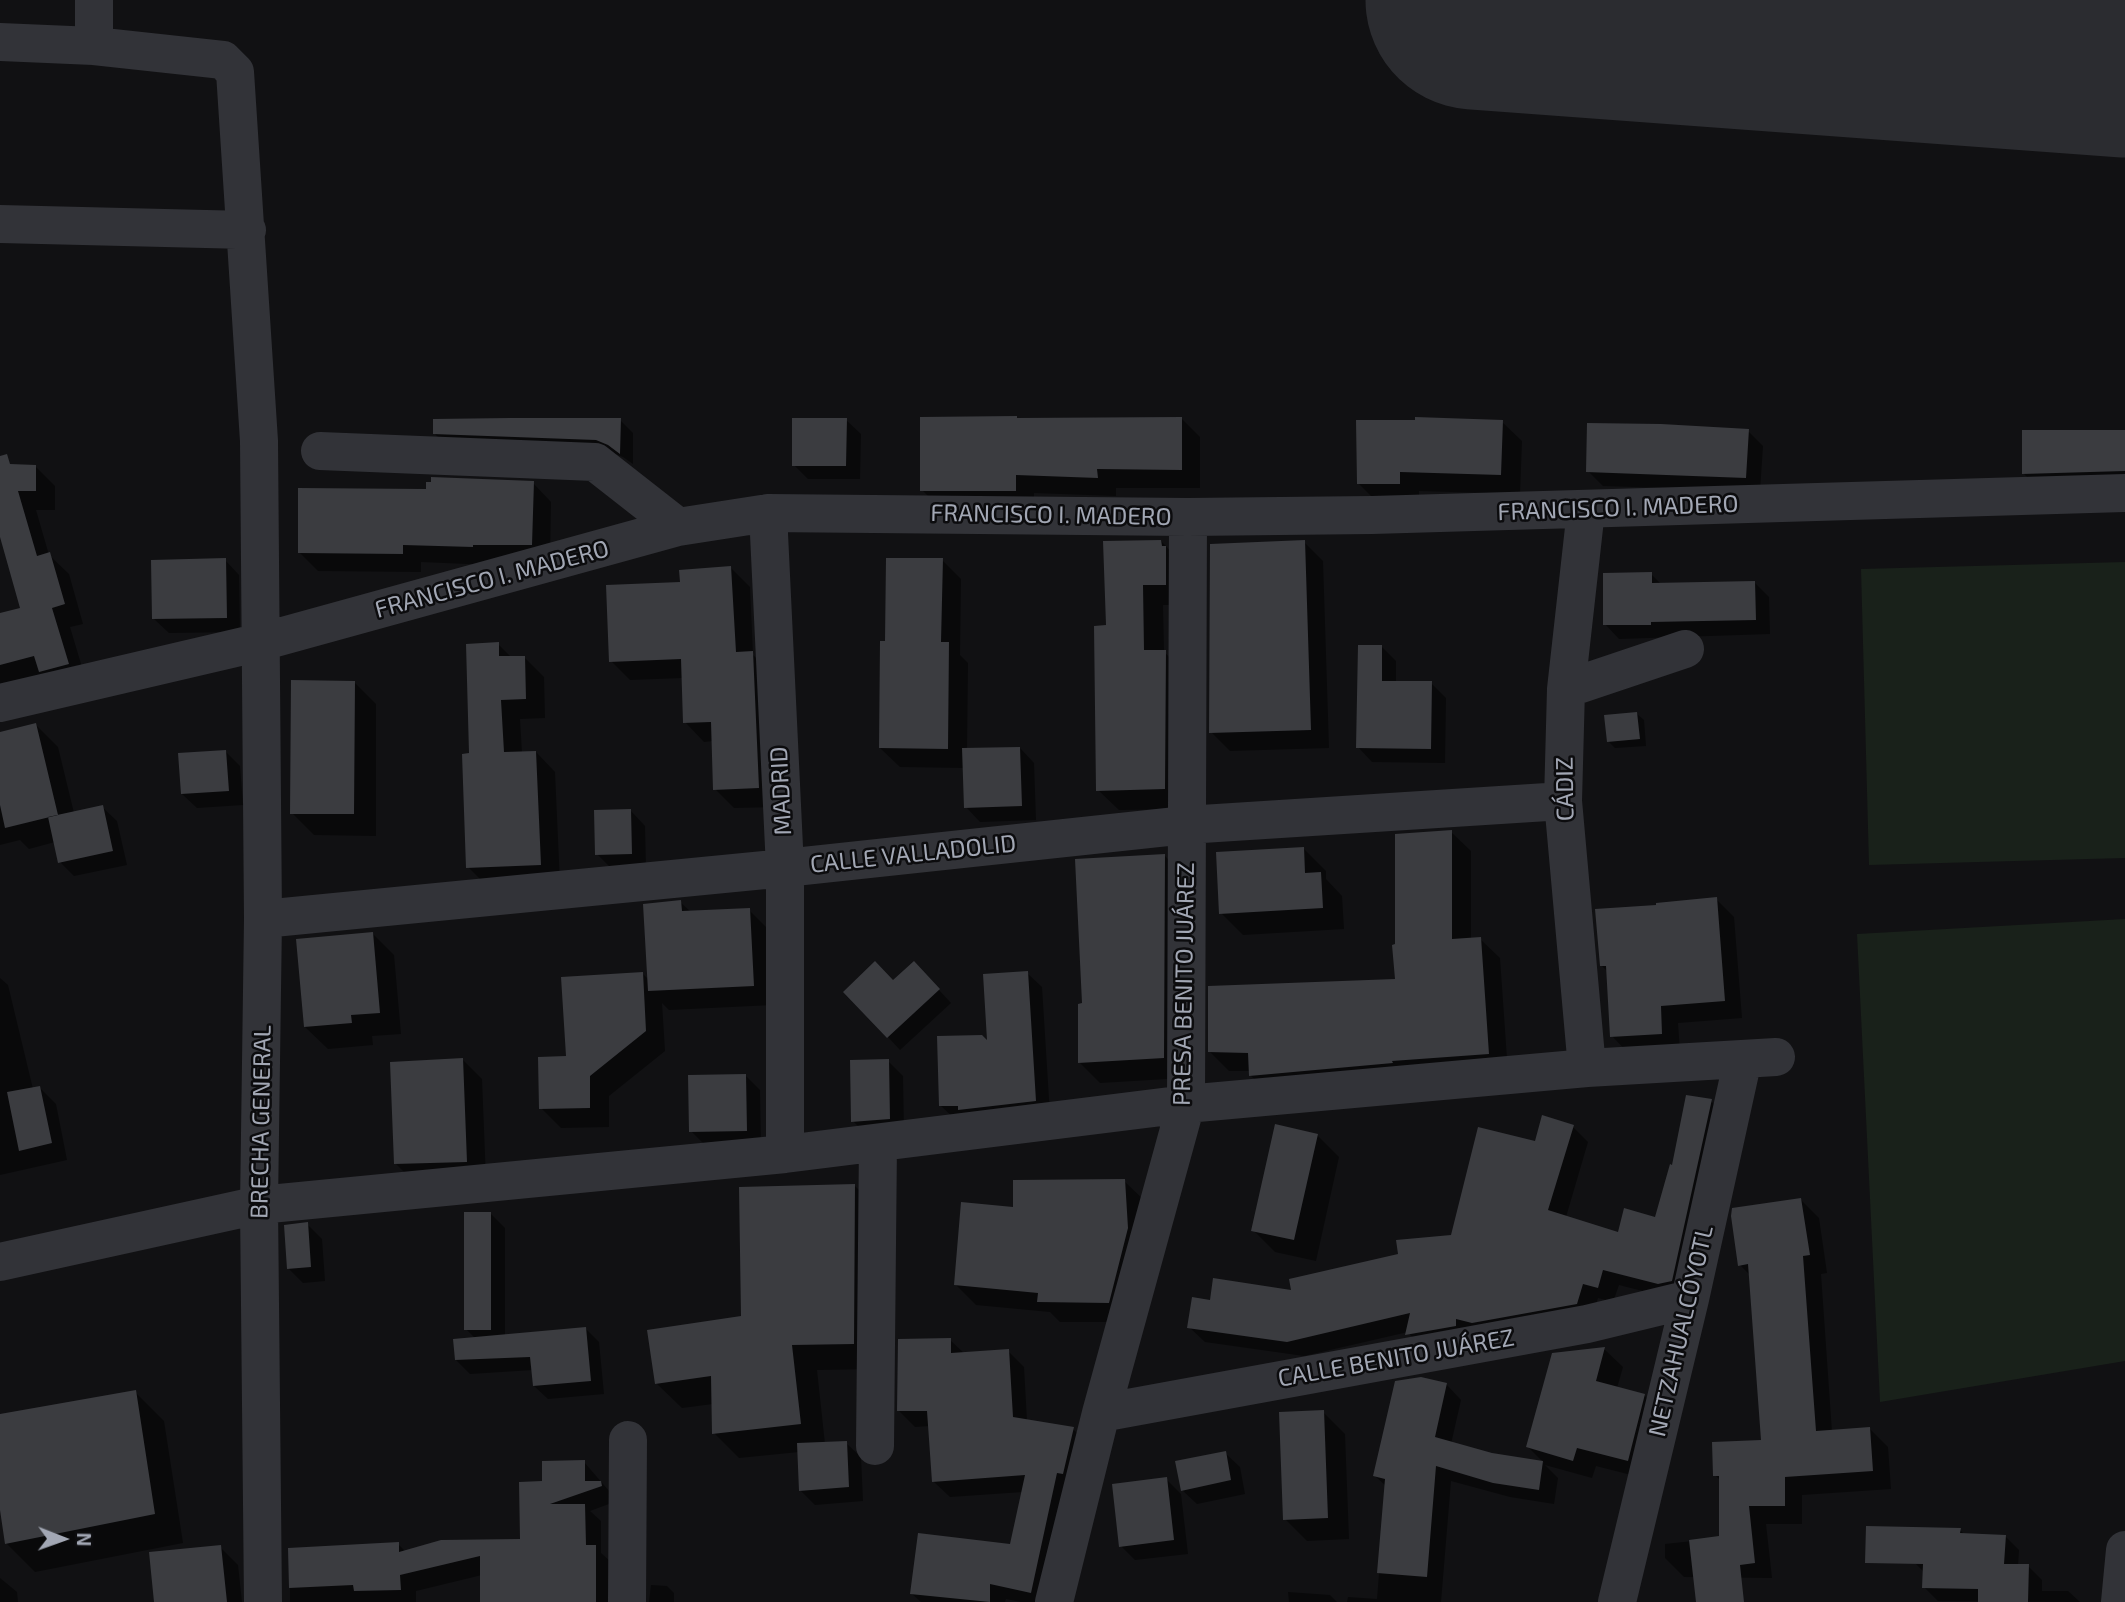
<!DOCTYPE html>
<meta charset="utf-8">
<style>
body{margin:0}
#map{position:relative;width:2125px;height:1602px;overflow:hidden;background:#111113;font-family:"Exo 2",sans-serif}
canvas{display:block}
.north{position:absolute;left:28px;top:1504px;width:70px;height:70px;-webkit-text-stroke:5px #0c0c0e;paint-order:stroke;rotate:91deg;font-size:19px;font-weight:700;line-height:28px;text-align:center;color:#a2a7b4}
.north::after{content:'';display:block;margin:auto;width:24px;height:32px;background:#a2a7b4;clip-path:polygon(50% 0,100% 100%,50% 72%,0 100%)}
</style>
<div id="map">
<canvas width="2125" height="1602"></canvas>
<div class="north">N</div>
</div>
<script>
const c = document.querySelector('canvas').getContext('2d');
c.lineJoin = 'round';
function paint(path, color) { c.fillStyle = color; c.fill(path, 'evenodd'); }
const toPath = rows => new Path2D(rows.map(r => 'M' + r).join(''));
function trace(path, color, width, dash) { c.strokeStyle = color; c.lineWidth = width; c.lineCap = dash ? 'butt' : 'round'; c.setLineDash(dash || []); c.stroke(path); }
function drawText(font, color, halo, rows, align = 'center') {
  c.font = font + ' "Exo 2",sans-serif'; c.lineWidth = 5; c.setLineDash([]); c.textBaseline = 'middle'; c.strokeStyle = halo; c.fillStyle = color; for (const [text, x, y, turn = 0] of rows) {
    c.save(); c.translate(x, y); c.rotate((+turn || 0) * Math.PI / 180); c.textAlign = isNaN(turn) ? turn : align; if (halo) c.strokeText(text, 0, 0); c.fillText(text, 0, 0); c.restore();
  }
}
paint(toPath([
 [2125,562,2125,858,1869,865,1861,569],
 [2125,919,2125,1361,1880,1402,1857,934]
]), '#19211a');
paint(toPath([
 [1182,419,1200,437,1200,488,1116,488,1116,496,1034,493,1034,509,941,509,922,490],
 [620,420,633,433,633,464,623,457,610,452,447,446,434,433],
 [846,420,861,434,860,479,808,479,794,465],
 [1502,422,1522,441,1520,494,1419,491,1419,503,1378,503,1359,484],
 [1748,431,1763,446,1760,491,1603,486,1588,471],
 [2125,431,2125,489,2042,492,2023,473],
 [0,466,36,467,55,486,55,510,36,510,49,555,69,574,83,624,70,627,87,684,0,689,0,615,23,609,0,530],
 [533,483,551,502,550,562,491,565,421,562,421,572,318,571,299,552,428,491],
 [1161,541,1181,562,1186,605,1163,605,1164,652,1186,673,1185,809,1119,810,1098,790,1108,627],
 [1304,542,1323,561,1329,748,1230,751,1211,732],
 [225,560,239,575,240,632,169,633,154,619],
 [942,560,961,579,960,655,968,663,967,750,1020,748,1034,763,1036,820,980,822,966,807,965,768,900,767,880,748,886,643],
 [731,568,750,587,753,655,771,672,778,807,734,808,715,789,713,741,704,742,685,722,683,678,630,680,611,661,682,583],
 [1651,574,1661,584,1755,583,1769,597,1770,634,1619,639,1605,624],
 [498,644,512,658,524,657,544,677,545,718,520,719,522,753,536,752,555,772,560,884,488,887,468,867,471,755],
 [1382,647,1396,661,1396,683,1431,683,1446,698,1445,763,1372,762,1358,747],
 [354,682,376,704,376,836,314,835,292,813],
 [1637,714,1644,720,1646,746,1615,748,1609,742],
 [36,725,58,747,74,813,102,807,117,821,127,865,74,876,60,862,55,842,29,849,20,840,0,845,0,734],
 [226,752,240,766,243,805,197,808,182,794],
 [631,811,645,826,646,868,612,869,597,854],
 [1451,832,1471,851,1471,940,1480,939,1500,958,1508,1073,1271,1095,1251,1076,1251,1071,1229,1071,1210,1052,1397,980],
 [1304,849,1326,871,1326,879,1342,896,1344,929,1243,935,1221,913],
 [1164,855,1185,876,1184,1078,1100,1083,1079,1062,1084,1005],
 [1716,899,1734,917,1742,1018,1678,1023,1680,1052,1629,1054,1612,1036,1608,972,1601,965],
 [680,902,691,912,749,910,769,930,773,1005,669,1010,662,1003,665,1051,609,1096,609,1127,561,1128,541,1108,568,1058,642,973,649,980],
 [372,933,394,955,401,1034,372,1036,373,1045,328,1049,305,1027],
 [1027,973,1042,987,1050,1115,956,1120,941,1106,989,1044],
 [926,976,951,1003,900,1050,888,1037,894,982],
 [0,978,8,985,33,1089,39,1087,56,1104,67,1160,0,1175],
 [463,1060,482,1079,486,1180,415,1183,396,1164],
 [888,1061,903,1076,904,1133,867,1135,853,1121],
 [745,1075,760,1090,761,1145,706,1146,691,1131],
 [1711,1101,1726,1116,1674,1299,1619,1285,1613,1302,1598,1298,1592,1318,1422,1350,1408,1332,1304,1356,1205,1342,1189,1327,1211,1302,1293,1292,1452,1237,1536,1143,1573,1127,1588,1142,1566,1217,1619,1234,1657,1219],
 [1317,1135,1339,1157,1316,1261,1275,1252,1253,1230],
 [1124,1181,1145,1201,1129,1322,1060,1322,1050,1312,976,1305,956,1285,1015,1209],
 [855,1186,880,1211,879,1369,817,1370,825,1444,846,1443,861,1457,863,1501,815,1505,800,1490,799,1452,739,1458,714,1433,713,1404,682,1408,656,1383,743,1317],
 [1801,1200,1819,1218,1827,1273,1821,1274,1832,1432,1870,1429,1888,1447,1891,1489,1802,1495,1802,1524,1766,1524,1772,1578,1684,1577,1665,1558,1665,1544,1721,1538,1721,1481,1715,1475,1763,1442,1751,1276,1740,1265],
 [491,1214,505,1228,505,1336,585,1328,599,1342,604,1394,548,1399,534,1386,533,1370,470,1374,456,1360,475,1338,466,1329],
 [307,1224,322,1239,325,1281,303,1283,289,1269],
 [950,1340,965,1354,1008,1351,1024,1367,1027,1421,1073,1429,1089,1445,1048,1602,1021,1602,1006,1599,1005,1602,921,1602,912,1594,1011,1546,1023,1492,950,1497,933,1481,930,1426,915,1427,899,1411],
 [1604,1349,1623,1367,1617,1388,1644,1395,1663,1414,1647,1479,1596,1466,1592,1478,1545,1465,1558,1478,1554,1504,1510,1497,1451,1481,1441,1602,1347,1602,1348,1597,1377,1599,1386,1486,1375,1476,1446,1384,1461,1400,1451,1444,1492,1455,1544,1463,1528,1447],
 [135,1392,164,1421,183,1543,35,1572,6,1543,0,1497,0,1416],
 [1323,1412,1345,1434,1349,1539,1307,1541,1285,1519],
 [1225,1453,1240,1467,1245,1494,1197,1504,1182,1490],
 [584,1462,616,1499,617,1501,590,1511,601,1521,601,1553,611,1562,621,1602,482,1602,482,1575,416,1591,416,1602,290,1602,290,1549,398,1544,406,1552,522,1541,544,1483],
 [1166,1479,1181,1494,1188,1554,1135,1560,1121,1546],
 [1960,1530,1965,1535,2005,1536,2019,1550,2018,1566,2028,1566,2042,1580,2042,1591,2068,1591,2080,1602,1938,1601,1924,1587,1924,1572,1915,1563],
 [220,1547,238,1565,242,1602,156,1602],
 [0,1578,17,1592,18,1602,0,1602],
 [651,1585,667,1586,674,1593,674,1602,649,1602],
 [1288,1592,1330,1595,1337,1602,1289,1602]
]), '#0007');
trace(toPath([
 [1475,0,2125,48]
]), '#2b2c30', 219);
paint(toPath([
 [1017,416,1017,418,1182,417,1182,470,1097,469,1098,478,1016,475,1016,491,920,491,920,417],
 [1415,417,1503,420,1501,475,1400,472,1400,484,1357,484,1356,420,1415,420],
 [510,418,621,418,620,454,608,445,596,440,433,434,433,419],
 [792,418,847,418,846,466,792,466],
 [1587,423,1661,424,1749,429,1746,478,1586,472],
 [2022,430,2125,430,2125,471,2022,474],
 [7,454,10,464,36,465,36,491,18,491,37,556,50,552,65,604,52,608,69,664,39,672,34,656,0,665,0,613,20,608,0,537,0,456],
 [431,477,534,481,532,545,473,545,473,547,403,545,403,554,298,553,298,488,426,489,426,482,431,482],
 [1161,540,1162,546,1166,546,1166,585,1143,585,1144,650,1166,650,1165,789,1096,791,1094,626,1106,625,1103,541],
 [1305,540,1311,730,1209,733,1210,544],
 [226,558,227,618,152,619,151,560],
 [886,558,943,558,941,642,949,642,948,749,879,748,880,641,885,641],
 [731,566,736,652,753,651,759,788,713,790,711,722,683,723,681,659,609,662,606,585,680,582,679,570],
 [1652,572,1652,583,1755,581,1756,620,1651,622,1651,625,1603,625,1603,573],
 [499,642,499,656,525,656,526,699,501,700,504,752,536,751,541,865,466,868,462,754,469,753,466,644],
 [1358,645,1382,645,1382,681,1432,681,1431,749,1356,748],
 [291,680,355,681,354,814,290,814],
 [1637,712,1640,739,1607,742,1604,715],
 [36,723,58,815,5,828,0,805,0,732],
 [1020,747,1022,806,964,808,962,748],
 [226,750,229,791,181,794,178,753],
 [103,805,113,851,58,863,48,817],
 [631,809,632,854,595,855,594,810],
 [1452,830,1452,939,1481,937,1489,1054,1392,1061,1393,1063,1249,1076,1248,1053,1208,1052,1208,986,1395,979,1392,945,1395,944,1395,834],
 [1304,847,1305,873,1321,872,1323,908,1219,914,1216,852],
 [1165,854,1164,1058,1078,1063,1078,1004,1082,1003,1075,859],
 [1717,897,1725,1001,1661,1006,1662,1034,1610,1037,1606,966,1600,966,1595,909,1656,905,1656,903],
 [681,900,682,911,750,908,754,986,648,991,643,904],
 [373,932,380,1013,351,1015,352,1023,304,1027,296,939],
 [875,961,893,980,914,961,940,989,887,1038,843,992],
 [1028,971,1036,1101,958,1110,958,1106,939,1106,937,1036,982,1035,987,1040,983,974],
 [643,972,646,1031,590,1076,590,1108,539,1109,538,1057,566,1056,561,977],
 [463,1058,467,1162,394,1164,390,1062],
 [889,1059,890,1119,851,1122,850,1060],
 [746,1074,747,1131,689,1132,688,1075],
 [40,1086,52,1143,19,1151,7,1092],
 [1686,1095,1712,1099,1672,1281,1658,1284,1603,1270,1598,1288,1583,1284,1577,1304,1472,1323,1456,1319,1456,1326,1405,1335,1410,1313,1287,1342,1187,1328,1192,1297,1210,1300,1213,1278,1291,1290,1289,1279,1398,1254,1396,1240,1451,1235,1478,1127,1535,1141,1542,1115,1574,1125,1548,1210,1618,1232,1624,1208,1655,1217,1670,1164,1672,1165],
 [1275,1124,1318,1134,1294,1240,1251,1231],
 [1125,1179,1128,1228,1109,1303,1037,1302,1038,1293,954,1285,961,1202,1013,1207,1013,1180],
 [855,1184,854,1344,792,1345,801,1424,712,1434,711,1376,655,1384,647,1330,741,1316,739,1187],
 [1801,1198,1810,1255,1803,1256,1816,1431,1870,1427,1873,1471,1785,1477,1785,1506,1749,1506,1755,1563,1740,1565,1744,1602,1696,1602,1689,1540,1719,1536,1719,1476,1713,1476,1712,1442,1761,1440,1748,1264,1738,1266,1731,1216,1732,1208],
 [464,1212,491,1212,491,1330,464,1330],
 [308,1222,311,1267,287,1269,284,1225],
 [586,1327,591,1381,533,1386,530,1357,455,1360,453,1339],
 [951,1338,951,1353,1009,1349,1013,1417,1074,1427,1063,1474,1057,1473,1031,1593,990,1584,990,1602,910,1594,918,1533,1010,1544,1025,1475,932,1482,927,1411,897,1411,898,1339],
 [1605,1347,1596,1381,1645,1394,1628,1461,1577,1448,1573,1461,1526,1447,1552,1353],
 [1421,1377,1447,1383,1435,1437,1492,1453,1543,1461,1539,1490,1493,1483,1436,1466,1427,1577,1377,1573,1385,1479,1373,1476,1395,1381],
 [136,1390,155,1514,5,1544,0,1510,0,1414],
 [1324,1410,1328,1518,1283,1520,1279,1412],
 [847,1441,849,1487,799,1491,797,1443],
 [1226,1451,1231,1480,1181,1491,1175,1461],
 [585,1460,585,1481,601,1481,602,1486,550,1504,585,1504,586,1545,596,1545,596,1602,480,1602,480,1556,400,1575,401,1590,354,1591,353,1585,289,1588,288,1548,399,1542,399,1552,441,1540,520,1539,519,1482,542,1481,542,1461],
 [1167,1477,1174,1540,1119,1547,1112,1484],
 [1866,1526,1961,1528,1960,1533,2006,1535,2004,1564,2029,1564,2028,1602,1978,1602,1978,1589,1922,1588,1923,1564,1865,1563],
 [221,1545,227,1602,154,1602,149,1552]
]), '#3b3c40');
trace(toPath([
 [94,0,94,46,223,60,235,72,259,441,263,919,259,1205,263,1602],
 [0,42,94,46],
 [0,224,247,230],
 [320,451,595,462,678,527],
 [1586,510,1566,689,1563,801,1587,1068],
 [768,513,785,868,785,1154],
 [1566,689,1685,649],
 [0,703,261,642,678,527,768,513,1188,517,1372,515,2125,493],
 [263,919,785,868,1186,825,1563,801],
 [0,1262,259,1205,785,1154,1186,1104,1587,1068,1776,1057],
 [1101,1413,1587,1324,1690,1299],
 [875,1446,878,1143],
 [627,1602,628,1440],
 [1054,1602,1101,1413,1186,1104,1188,517],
 [1617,1602,1690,1299,1743,1059],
 [2120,1602,2125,1550]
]), '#323338', 38);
drawText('24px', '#a2a7b4', '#0c0c0e', [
 ["FRANCISCO I. MADERO",1618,508,-2],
 ["FRANCISCO I. MADERO",1051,515,1],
 ["FRANCISCO I. MADERO",492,579,-15],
 ["CÁDIZ",1565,789,-91],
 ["MADRID",781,791,-93],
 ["CALLE VALLADOLID",913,854,-6],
 ["PRESA BENITO JUÁREZ",1184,984,-89],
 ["BRECHA GENERAL",261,1122,-89],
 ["NETZAHUALCÓYOTL",1681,1331,-77],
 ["CALLE BENITO JUÁREZ",1396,1358,-10]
]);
</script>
